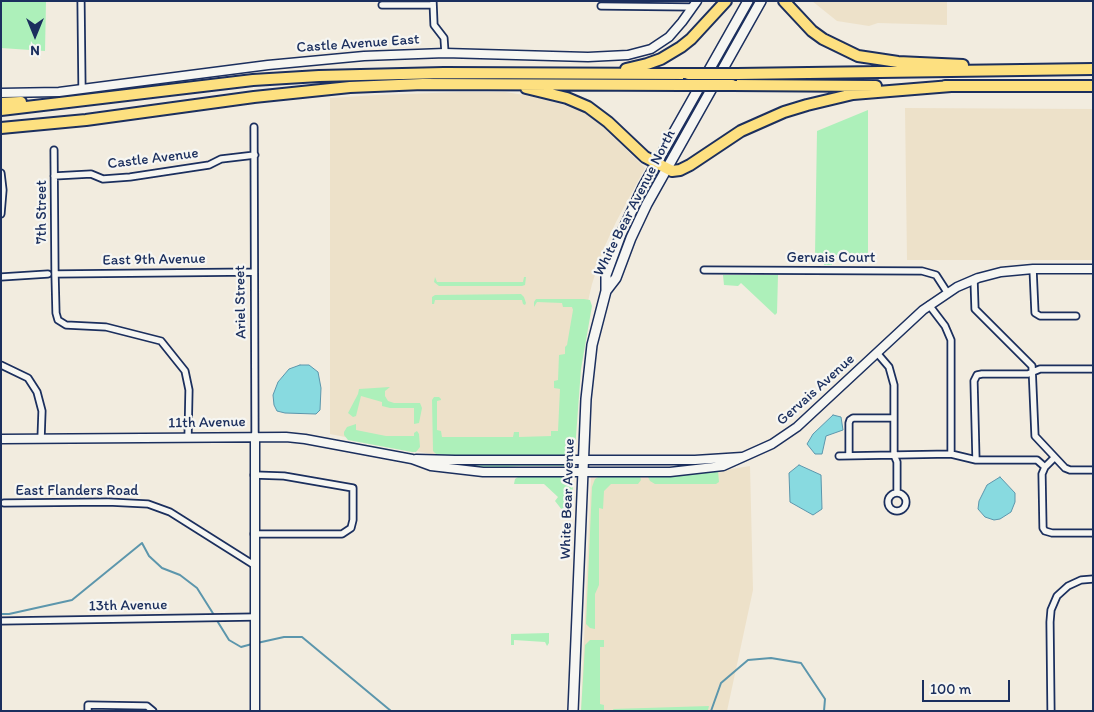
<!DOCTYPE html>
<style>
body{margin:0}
#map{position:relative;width:1094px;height:712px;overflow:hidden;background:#f2ecdf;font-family:Itim,sans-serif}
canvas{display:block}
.frame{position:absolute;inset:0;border:2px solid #1b2f5e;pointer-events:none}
.north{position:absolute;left:10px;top:10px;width:50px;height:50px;-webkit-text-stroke:4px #f6f6f2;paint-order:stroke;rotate:180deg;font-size:14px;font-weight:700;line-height:20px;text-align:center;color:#1b2f5e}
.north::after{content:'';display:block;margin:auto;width:18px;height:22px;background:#1b2f5e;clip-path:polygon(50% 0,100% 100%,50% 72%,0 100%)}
.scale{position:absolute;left:922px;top:680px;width:88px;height:22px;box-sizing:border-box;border:2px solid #1b2f5e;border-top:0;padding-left:6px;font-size:15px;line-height:18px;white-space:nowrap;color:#1b2f5e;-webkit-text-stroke:4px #f6f6f2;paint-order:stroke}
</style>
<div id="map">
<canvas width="1094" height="712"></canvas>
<div class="frame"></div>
<div class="north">N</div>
<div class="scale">100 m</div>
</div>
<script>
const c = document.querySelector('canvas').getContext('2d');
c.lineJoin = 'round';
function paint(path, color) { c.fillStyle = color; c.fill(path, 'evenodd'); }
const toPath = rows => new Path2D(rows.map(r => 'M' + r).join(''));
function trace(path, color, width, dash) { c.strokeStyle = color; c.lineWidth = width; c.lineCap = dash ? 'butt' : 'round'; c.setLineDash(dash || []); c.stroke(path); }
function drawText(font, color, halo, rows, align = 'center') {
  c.font = font + ' Itim,sans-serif'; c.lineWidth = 4.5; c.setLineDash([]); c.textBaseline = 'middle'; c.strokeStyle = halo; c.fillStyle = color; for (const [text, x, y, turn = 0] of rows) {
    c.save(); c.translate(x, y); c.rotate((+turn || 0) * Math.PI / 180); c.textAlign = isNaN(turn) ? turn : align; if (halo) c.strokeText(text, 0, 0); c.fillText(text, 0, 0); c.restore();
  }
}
paint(toPath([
 [812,1,947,1,947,25,878,23,869,26,837,21],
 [461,92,505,92,531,96,564,105,584,112,601,125,645,168,616,222,603,250,592,284,583,323,571,454,441,456,330,434,330,98,377,95],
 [905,108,1093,109,1093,260,907,260],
 [750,466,753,590,727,711,581,711,591,476,694,475]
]), '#ede1c9');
paint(toPath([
 [1,1,46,1,45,51,1,48],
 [868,110,868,255,832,255,832,265,824,265,823,255,815,255,817,131],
 [723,275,778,275,777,313,775,315,741,283,738,286,724,285],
 [435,277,437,282,523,282,524,277,526,277,525,285,522,286,439,286,434,282],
 [521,294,524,297,526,303,525,305,523,304,522,300,435,300,434,304,432,304,432,297,435,295],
 [536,299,584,299,590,300,592,306,581,369,575,450,571,455,556,456,460,457,436,454,433,451,432,400,434,397,439,397,441,399,441,400,437,401,437,430,441,431,442,437,513,437,514,432,519,432,519,437,551,436,551,431,558,431,560,389,554,388,554,381,558,380,559,355,565,354,565,347,567,345,573,310,572,307,563,307,562,303,537,302,534,307,534,302],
 [390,387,385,391,385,396,388,401,394,403,420,403,422,408,419,423,414,424,414,408,390,408,382,406,382,402,361,396,356,416,353,417,348,413,358,394,359,389],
 [356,424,356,430,386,436,414,436,414,433,417,431,419,434,420,447,416,452,412,452,348,440,344,435,344,432,347,427],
 [449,464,572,464,572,466,519,466,483,469],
 [718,471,719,482,716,484,655,484,650,481,648,477,676,476],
 [600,476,640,476,641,480,638,484,611,484,604,491,603,509,599,508,599,585,595,594,595,629,590,628,586,624,592,487,595,479],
 [518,477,564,477,573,482,572,515,569,517,566,515,555,501,558,497,544,484,514,484,515,479],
 [549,633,549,643,547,646,545,642,514,640,514,645,511,645,511,634],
 [590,640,604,640,604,647,600,647,600,704,604,705,604,711,581,711,585,645],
 [709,706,708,710,614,711,613,709]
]), '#adf0ba');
const water = toPath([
 [300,365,309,365,318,372,321,388,320,410,316,414,285,413,277,411,274,405,273,395,278,382,289,369,300,365],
 [833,415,841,417,843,430,826,436,822,454,815,454,807,444,813,434,833,415],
 [799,465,821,475,822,509,813,515,790,502,789,473,799,465],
 [1000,477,1015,493,1015,502,1011,512,1000,519,994,520,985,517,978,509,979,501,987,485,1000,477]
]);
paint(water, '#88dae0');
trace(water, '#5c96ac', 1);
trace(toPath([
 [1,614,9,614,72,600,142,543,149,556,162,568,180,575,197,588,214,615],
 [216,619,229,640,241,647,252,644],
 [257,643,284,637,302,637,391,711],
 [711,711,721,683,748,660,771,658,801,663,825,699,824,711]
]), '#5c96ac', 2);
const minor = toPath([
 [81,1,82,89],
 [433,1,434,25,444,38,445,53],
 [382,5,433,5],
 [601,6,693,7],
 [254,127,255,436],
 [54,150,55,274,56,313,58,320,66,325,106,327,161,341,185,371,189,390,188,438],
 [1,173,3,190,1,214],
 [54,176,91,174,103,179,130,177,209,165,221,159,255,155],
 [1033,269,1035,313,1040,316,1076,316],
 [704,270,922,271,936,275,947,292],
 [55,274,254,272],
 [1,277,48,274],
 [974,279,975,309,1032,366,1035,436,1065,468,1070,470,1093,470],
 [929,305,945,326,951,340,951,454],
 [877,353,889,367,894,385,894,455,897,462,897,493],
 [1,365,28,378,37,392,42,411,41,439],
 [839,456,951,454,976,460,1037,460,1045,467],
 [849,456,849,423,850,420,853,418,894,418],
 [1054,458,1045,467,1042,474,1043,528,1045,531,1052,533,1093,533],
 [976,460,974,381,977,375,982,374,1028,374,1040,369,1093,369],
 [254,475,284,476,353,488,353,520,351,528,342,534,254,534],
 '888 502a9 9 0 1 1 18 0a9 9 0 1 1-18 0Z',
 [4,503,108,502,148,504,170,512,254,565],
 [1,621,255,617],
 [88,711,88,705,147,706,153,711],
 [1051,711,1050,622,1051,610,1057,596,1068,586,1081,580,1093,579]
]);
const tertiary = toPath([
 [1,93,59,92,268,65,364,56,445,53,588,57,628,55,651,49,669,37,682,22,697,1],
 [1,439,286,437,305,439,412,459,431,466,483,472,670,472,723,466,772,444,797,427,923,310,957,287,978,278,1001,272,1033,269,1093,269],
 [416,459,455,460,695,460,742,457],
 [255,711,255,436]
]);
const secondary = toPath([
 [606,291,616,278,631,238,647,204,761,1],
 [573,711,586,399,592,345,606,291,606,275,621,234,643,187,748,1]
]);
const motorway = toPath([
 [784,1,812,31,823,39,858,56,898,62,963,65],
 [626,69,647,64,661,59,681,47,691,39,726,1],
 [737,74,1093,69],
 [732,85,876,86],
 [945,86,1093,86],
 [526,88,567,98,588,107,608,122,645,157,672,171,680,170,690,165,741,131,784,112,807,105,853,94,951,86],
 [1,103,21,102],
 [1,110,253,80,319,76,444,73,688,74],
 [1,128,86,120,254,97,350,87,423,84,683,85]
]);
trace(minor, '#1b2f5e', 9);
trace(tertiary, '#1b2f5e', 11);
trace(secondary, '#1b2f5e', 12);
trace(motorway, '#1b2f5e', 14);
trace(minor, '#f6f6f2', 5.5);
trace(tertiary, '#f6f6f2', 8);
trace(secondary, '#f6f6f2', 9);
trace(motorway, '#fde080', 10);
const motorwayBridge = toPath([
 [688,74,737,74],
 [683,85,732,85]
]);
trace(motorwayBridge, '#1b2f5e', 14, []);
trace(motorwayBridge, '#fde080', 10);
drawText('15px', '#1b2f5e', '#f6f6f2', [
 ["Castle Avenue East",358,44,-4],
 ["Castle Avenue",153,159,-7],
 ["White Bear Avenue North",635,203,-63],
 ["7th Street",42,212,-90],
 ["Gervais Court",831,258],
 ["East 9th Avenue",154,260,-1],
 ["Ariel Street",241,302,-91],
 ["Gervais Avenue",816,390,-42],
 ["11th Avenue",207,423,-1],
 ["East Flanders Road",77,491],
 ["White Bear Avenue",568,499,-88],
 ["13th Avenue",128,606,-1]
]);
</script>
